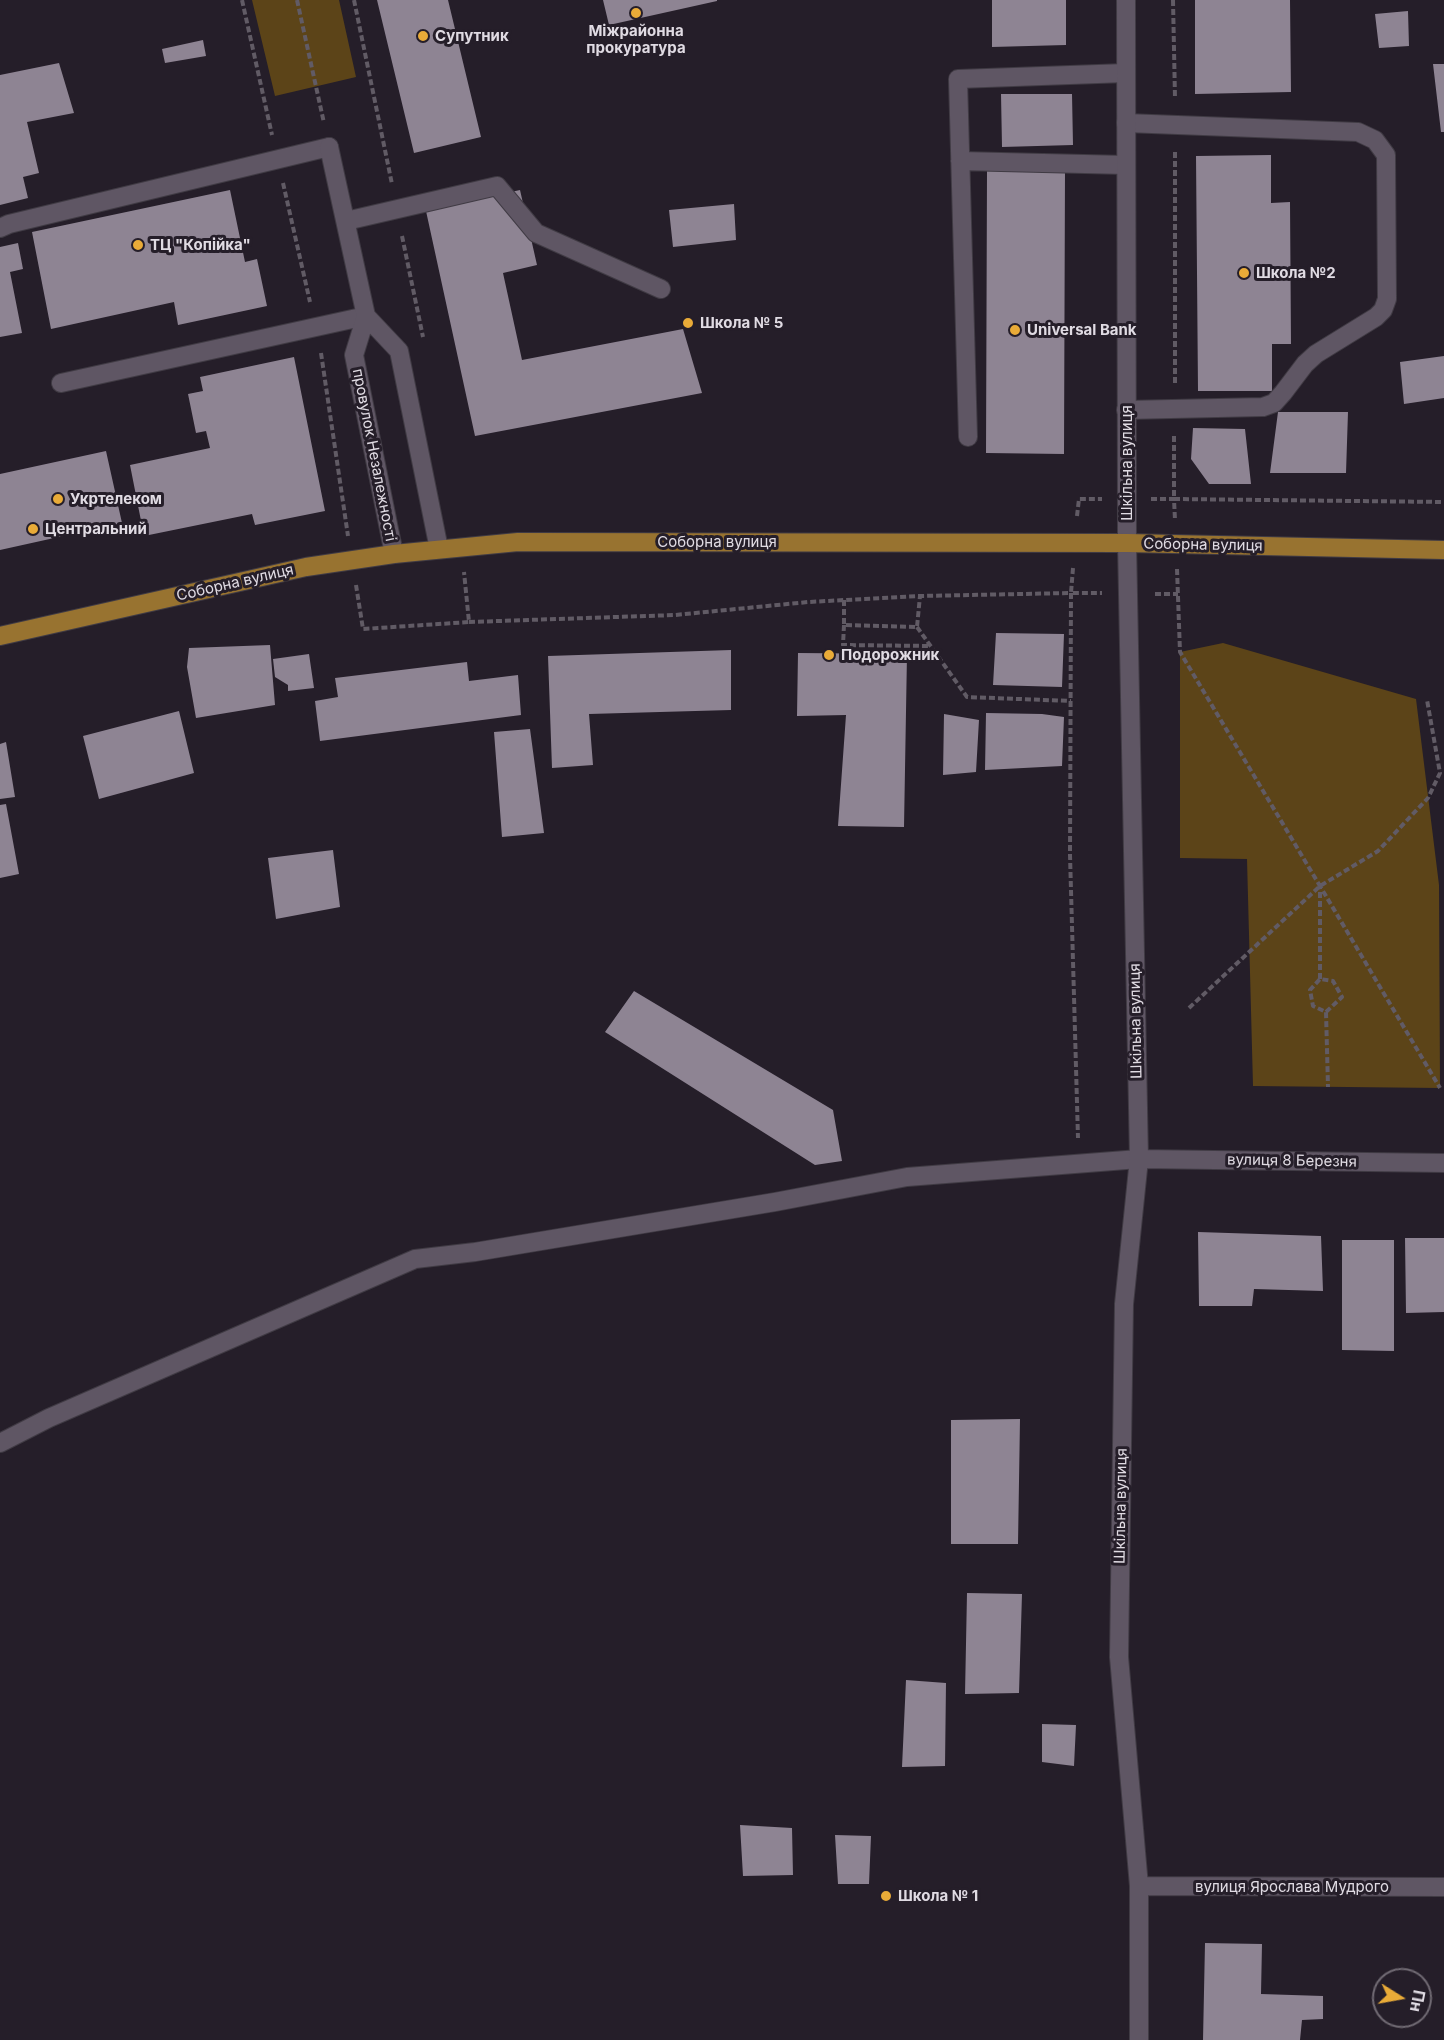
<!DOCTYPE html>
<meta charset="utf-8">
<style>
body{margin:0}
#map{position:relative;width:1444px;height:2040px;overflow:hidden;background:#251e29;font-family:Inter,sans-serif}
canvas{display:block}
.north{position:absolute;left:1372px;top:1968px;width:60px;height:60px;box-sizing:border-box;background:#251e29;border:2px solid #706a73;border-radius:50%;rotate:101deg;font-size:16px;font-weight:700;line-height:24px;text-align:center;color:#e0dbe3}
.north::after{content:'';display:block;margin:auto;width:21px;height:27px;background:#e9ab38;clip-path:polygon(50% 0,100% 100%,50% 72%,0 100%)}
</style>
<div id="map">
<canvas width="1444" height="2040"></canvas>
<div class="north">Пн</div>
</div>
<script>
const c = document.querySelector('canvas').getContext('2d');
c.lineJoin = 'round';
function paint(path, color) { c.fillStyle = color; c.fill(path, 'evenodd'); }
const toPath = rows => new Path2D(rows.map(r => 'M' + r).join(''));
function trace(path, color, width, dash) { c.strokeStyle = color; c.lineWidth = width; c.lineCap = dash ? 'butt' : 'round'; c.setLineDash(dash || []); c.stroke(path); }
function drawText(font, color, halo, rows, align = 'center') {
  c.font = font + ' Inter,sans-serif'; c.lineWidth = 6; c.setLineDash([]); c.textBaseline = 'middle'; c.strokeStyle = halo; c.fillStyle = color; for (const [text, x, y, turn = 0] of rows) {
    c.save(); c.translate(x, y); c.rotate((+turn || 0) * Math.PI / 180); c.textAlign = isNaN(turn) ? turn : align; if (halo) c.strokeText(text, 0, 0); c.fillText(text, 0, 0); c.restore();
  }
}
paint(toPath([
 [252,0,339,0,356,77,275,96],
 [1223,643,1416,699,1439,885,1440,1088,1253,1086,1247,859,1180,858,1180,652]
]), '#5c4418');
paint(toPath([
 [377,0,448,0,481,137,414,153],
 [603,0,717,0,717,1,609,25],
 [992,0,1066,0,1066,45,992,47],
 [1195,0,1290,0,1291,92,1195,94],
 [1408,11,1409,46,1379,48,1375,14],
 [203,40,206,56,165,63,162,49],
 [59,63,74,113,27,122,39,173,23,177,28,198,0,205,0,75],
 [1433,64,1444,64,1444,132,1441,132],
 [1001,94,1072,94,1073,145,1002,147],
 [1271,155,1271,203,1290,202,1291,344,1272,344,1272,391,1198,391,1196,156],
 [987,171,1065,171,1064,454,986,453],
 [230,190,245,262,257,259,267,306,178,325,174,302,51,329,32,232],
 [520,190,537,265,503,273,522,360,683,329,702,393,475,436,426,211],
 [734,204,736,240,673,247,669,210],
 [18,243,23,269,10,272,22,333,0,337,0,247],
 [1444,356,1444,398,1404,404,1400,362],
 [294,357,325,511,255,525,252,514,144,536,130,465,210,448,206,431,196,433,188,394,203,391,200,377],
 [1278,412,1348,412,1346,473,1270,473],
 [1193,428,1245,429,1251,484,1209,484,1191,459],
 [106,451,122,523,0,550,0,474],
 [996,633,1064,634,1062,687,993,685],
 [270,645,275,705,196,718,187,667,189,648],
 [731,650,731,710,589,714,593,765,552,768,548,656],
 [798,653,907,654,904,827,838,826,846,715,797,716],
 [309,654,314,688,288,691,288,685,275,677,273,659],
 [467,662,469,681,518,675,521,715,320,741,315,701,338,697,335,678],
 [179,711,194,773,99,799,83,736],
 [986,713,1042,714,1064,717,1062,766,985,770],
 [944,714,979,720,976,772,943,775],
 [530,729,544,833,502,837,494,732],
 [6,742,15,797,0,799,0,744],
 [6,804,19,874,0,878,0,805],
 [333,850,340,907,276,919,268,858],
 [634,991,833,1110,842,1161,815,1165,605,1032],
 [1198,1232,1321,1236,1323,1291,1254,1289,1252,1306,1199,1306],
 [1405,1238,1444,1238,1444,1312,1406,1313],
 [1342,1240,1394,1240,1394,1351,1342,1350],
 [1020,1419,1018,1544,951,1544,951,1420],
 [967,1593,1022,1594,1019,1693,965,1694],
 [906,1680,946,1683,945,1766,902,1767],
 [1042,1724,1076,1725,1074,1766,1042,1762],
 [740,1825,792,1828,793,1875,743,1876],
 [835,1835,871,1836,869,1884,838,1884],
 [1205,1943,1262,1944,1261,1994,1323,1996,1323,2019,1302,2020,1300,2040,1203,2040]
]), '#8e8493');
const service = toPath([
 [1126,123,1358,132,1375,140,1386,155,1387,299,1383,310,1376,317,1316,354,1305,364,1283,393,1274,403,1263,407,1126,410],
 [0,228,9,224,329,147],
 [61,383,366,316],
 [0,1443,49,1418,415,1259,475,1252,775,1202,907,1177,1139,1159]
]);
const minor = toPath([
 [329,147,366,316,354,355,394,554],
 [960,161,1126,165],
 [346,221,497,186,536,233,661,289],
 [366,316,399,351,439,549],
 [968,437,958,79,1126,73],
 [1127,543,1139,1159,1124,1304,1119,1657,1139,1886,1139,2040],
 [1139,1159,1444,1163],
 [1139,1886,1444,1887]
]);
const tertiary = toPath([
 [1126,0,1127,543]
]);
const primary = toPath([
 [0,636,306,567,394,554,518,542,1127,543,1444,550]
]);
trace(service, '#403b44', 20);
trace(minor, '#403b44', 20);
trace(tertiary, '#403b44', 20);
trace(primary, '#403b44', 20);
trace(toPath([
 [242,0,272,135],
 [297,0,324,123],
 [354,0,392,184],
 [1173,0,1175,98],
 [283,183,310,302],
 [402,236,423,337],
 [321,353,348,536],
 [1175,383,1175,151],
 [1174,436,1174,499,1444,502],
 [1151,499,1174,499,1175,520],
 [1077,516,1079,499,1102,499],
 [1073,568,1071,593,1102,593],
 [1177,569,1180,652,1320,886],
 [356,585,363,629,469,622,464,572],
 [1155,594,1178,594],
 [844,600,844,625,917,627,920,596],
 [469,622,675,615,808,602,920,596,1071,593,1070,855,1078,1138],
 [844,625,843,645,931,646],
 [917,627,967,697,1071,701],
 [1320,979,1320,886,1440,1088],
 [1189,1008,1320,886,1378,851,1428,798,1440,773,1427,700],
 [1326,1012,1342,997,1333,981,1320,979,1310,990,1313,1006,1326,1012,1328,1087]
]), '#615b65', 4, [6, 3]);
trace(service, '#5f5664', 18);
trace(minor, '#5f5664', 18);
trace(tertiary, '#5f5664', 18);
trace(primary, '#987330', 18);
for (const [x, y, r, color] of [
 [636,13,6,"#e9ab38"],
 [423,36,6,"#e9ab38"],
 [138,245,6,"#e9ab38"],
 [1244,273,6,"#e9ab38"],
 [688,323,6,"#e9ab38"],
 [1015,330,6,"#e9ab38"],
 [58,499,6,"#e9ab38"],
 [33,529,6,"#e9ab38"],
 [829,655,6,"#e9ab38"],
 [886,1896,6,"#e9ab38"]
]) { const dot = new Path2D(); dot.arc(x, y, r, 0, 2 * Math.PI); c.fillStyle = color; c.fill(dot); trace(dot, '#251e29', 2); }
drawText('bold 15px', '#e0dbe3', '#251e29', [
 ["Міжрайонна",636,31,"center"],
 ["прокуратура",636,48,"center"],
 ["Супутник",435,36],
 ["ТЦ \"Копійка\"",150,245],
 ["Школа №2",1256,273],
 ["Школа № 5",700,323],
 ["Universal Bank",1027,330],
 ["Укртелеком",70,499],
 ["Центральний",45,529],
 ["Подорожник",841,655],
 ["Школа № 1",898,1896]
], 'left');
drawText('15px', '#e0dbe3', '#251e29', [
 ["провулок Незалежності",374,455,79],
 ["Шкільна вулиця",1127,463,-90],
 ["Соборна вулиця",717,542],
 ["Соборна вулиця",1203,545,1],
 ["Соборна вулиця",235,583,-13],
 ["Шкільна вулиця",1136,1021,-91],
 ["вулиця 8 Березня",1292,1161,1],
 ["Шкільна вулиця",1121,1506,-89],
 ["вулиця Ярослава Мудрого",1292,1887]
]);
</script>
